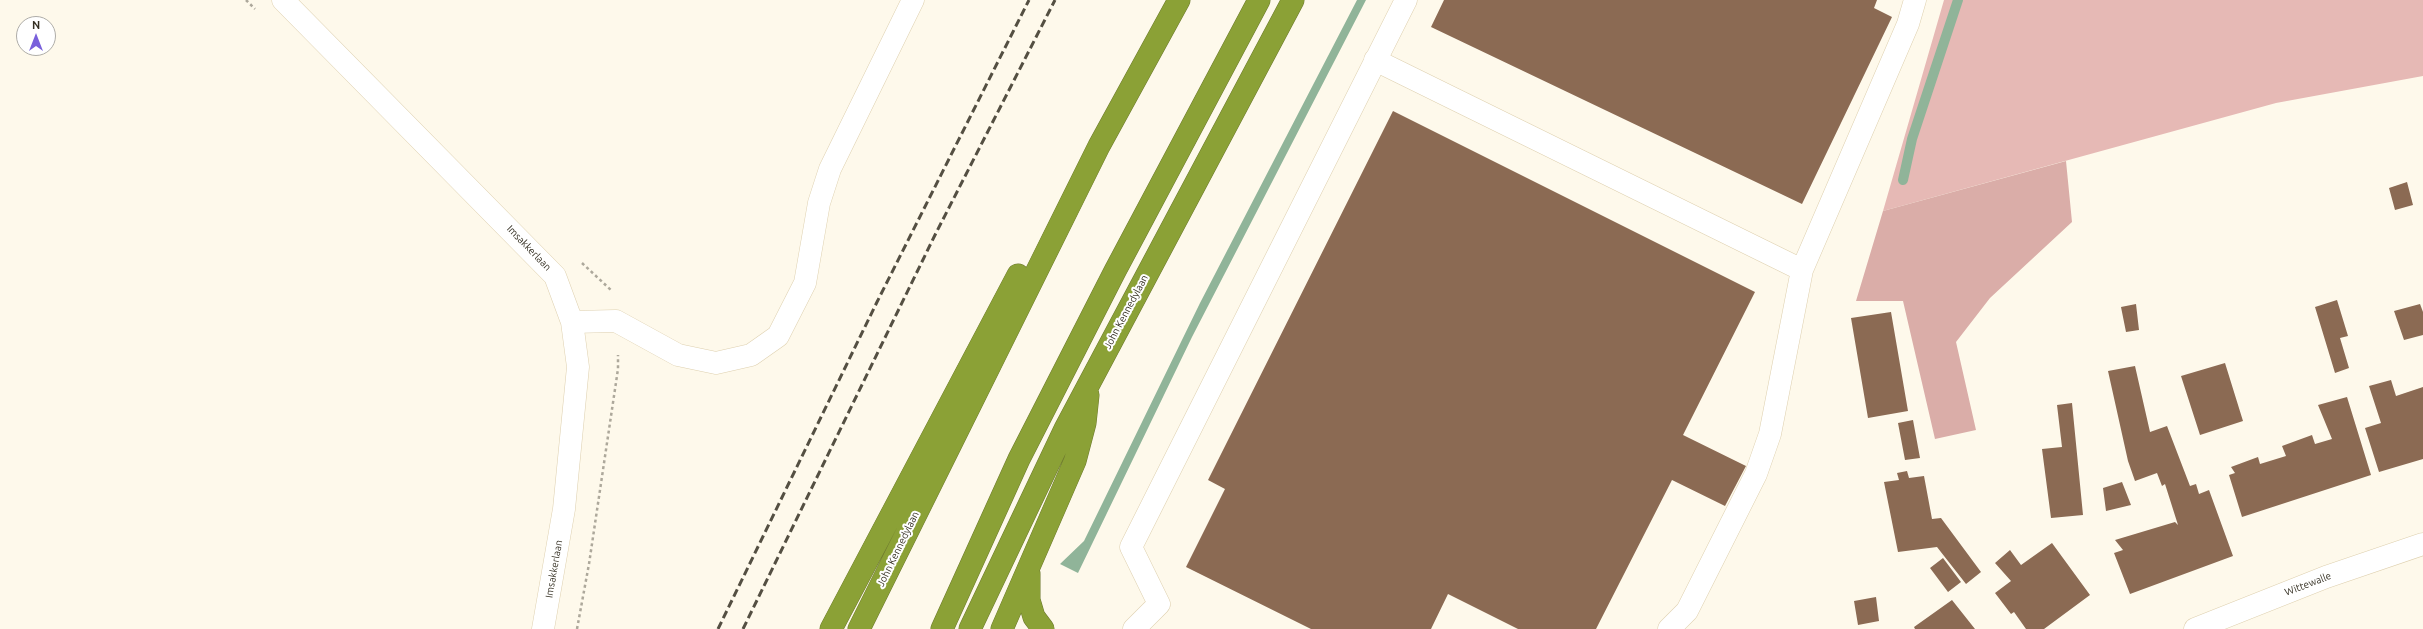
<!DOCTYPE html>
<style>
body{margin:0}
#map{position:relative;width:2423px;height:629px;overflow:hidden;background:#fef9eb;font-family:Ubuntu,sans-serif}
canvas{display:block}
.north{position:absolute;left:16px;top:16px;width:40px;height:40px;box-sizing:border-box;background:#fff;border:1px solid #aeaca7;border-radius:50%;rotate:0deg;font-size:11px;font-weight:700;line-height:16px;text-align:center;color:#342f22}
.north::after{content:'';display:block;margin:auto;width:14px;height:18px;background:#7960db;clip-path:polygon(50% 0,100% 100%,50% 72%,0 100%)}
</style>
<div id="map">
<canvas width="2423" height="629"></canvas>
<div class="north">N</div>
</div>
<script>
const c = document.querySelector('canvas').getContext('2d');
c.lineJoin = 'round';
function paint(path, color) { c.fillStyle = color; c.fill(path, 'evenodd'); }
const toPath = rows => new Path2D(rows.map(r => 'M' + r).join(''));
function trace(path, color, width, dash) { c.strokeStyle = color; c.lineWidth = width; c.lineCap = dash ? 'butt' : 'round'; c.setLineDash(dash || []); c.stroke(path); }
function drawText(font, color, halo, rows, align = 'center') {
  c.font = font + ' Ubuntu,sans-serif'; c.lineWidth = 4; c.setLineDash([]); c.textBaseline = 'middle'; c.strokeStyle = halo; c.fillStyle = color; for (const [text, x, y, turn = 0] of rows) {
    c.save(); c.translate(x, y); c.rotate((+turn || 0) * Math.PI / 180); c.textAlign = isNaN(turn) ? turn : align; if (halo) c.strokeText(text, 0, 0); c.fillText(text, 0, 0); c.restore();
  }
}
paint(toPath([
 [1944,0,2423,0,2423,76,2276,103,1883,211]
]), '#e6b9b5');
paint(toPath([
 [2066,161,2072,222,1990,298,1956,342,1976,430,1935,439,1903,301,1856,301,1883,211]
]), '#daada8');
paint(toPath([
 [1357,0,1366,0,1192,337,1078,573,1060,564,1084,541,1200,303]
]), '#90b499');
trace(toPath([
 [1903,180,1912,139,1958,0]
]), '#90b499', 10);
paint(toPath([
 [1444,0,1877,0,1874,8,1892,17,1802,204,1431,27],
 [1393,111,1755,292,1683,435,1746,466,1725,506,1672,480,1596,629,1518,629,1448,594,1431,629,1311,629,1186,567,1225,489,1208,480],
 [2407,182,2413,205,2395,210,2389,188],
 [2337,300,2348,336,2340,338,2349,368,2335,373,2315,307],
 [2136,304,2139,330,2126,332,2121,307],
 [2420,304,2423,312,2423,335,2404,340,2394,311],
 [1891,312,1908,411,1868,418,1851,318],
 [2225,363,2243,421,2200,435,2181,376],
 [2135,366,2150,432,2167,426,2190,486,2196,484,2199,494,2209,490,2233,556,2130,594,2114,553,2123,550,2115,540,2175,522,2178,525,2165,484,2162,486,2157,473,2135,481,2128,461,2108,371],
 [2391,380,2396,396,2423,387,2423,459,2379,472,2365,428,2381,423,2369,386],
 [2347,397,2371,475,2242,517,2229,475,2235,473,2231,467,2258,457,2260,464,2286,456,2282,446,2312,435,2315,444,2332,439,2318,405],
 [2072,403,2083,515,2051,518,2042,449,2062,447,2057,405],
 [1913,420,1920,458,1905,460,1898,423],
 [1907,471,1909,478,1924,476,1932,519,1941,518,1981,572,1966,584,1937,547,1898,552,1884,482,1899,480,1897,473],
 [2122,482,2131,505,2106,511,2103,488],
 [2052,543,2090,595,2044,629,2026,629,2014,612,2011,614,1995,593,2011,581,1995,563,2010,550,2021,565],
 [1943,558,1961,582,1948,592,1930,568],
 [1876,597,1879,621,1858,625,1854,601],
 [1952,600,1975,629,1915,629,1914,627]
]), '#8b6a53');
const minor = toPath([
 [283,0,555,276,572,322,578,367,564,509,543,629],
 [1375,60,1802,270],
 [572,322,616,321,678,355,716,363,751,355,778,336,805,283,819,203,830,169,913,0],
 [1134,629,1159,604,1131,547,1406,0],
 [1669,629,1687,611,1756,474,1770,434,1802,270,1908,24,1915,0],
 [2195,629,2326,577,2423,544]
]);
const highway = toPath([
 [1029,574,1029,600,1034,617,1043,629],
 [831,629,1018,275],
 [859,629,1099,146,1179,0],
 [942,629,1019,459,1115,271,1259,0],
 [970,629,1065,429,1293,0],
 [1002,629,1075,461,1085,423,1088,395]
]);
trace(minor, '#ded0af', 23);
trace(highway, '#6d792f', 23);
trace(toPath([
 [246,0,255,9],
 [582,263,612,291],
 [577,629,589,564,618,369,618,355]
]), '#ada89b', 2.5, [3, 3]);
trace(minor, '#fff', 22);
trace(highway, '#8ba136', 22);
trace(toPath([
 [718,629,877,302,1029,0],
 [743,629,935,235,1055,0]
]), '#544f42', 3, [8, 4]);
drawText('10px', '#342f22', '#fff', [
 ["Imsakkerlaan",529,248,46],
 ["John Kennedylaan",1126,312,-62],
 ["John Kennedylaan",898,549,-64],
 ["Imsakkerlaan",554,569,-80],
 ["Wittewalle",2308,584,-21]
]);
</script>
